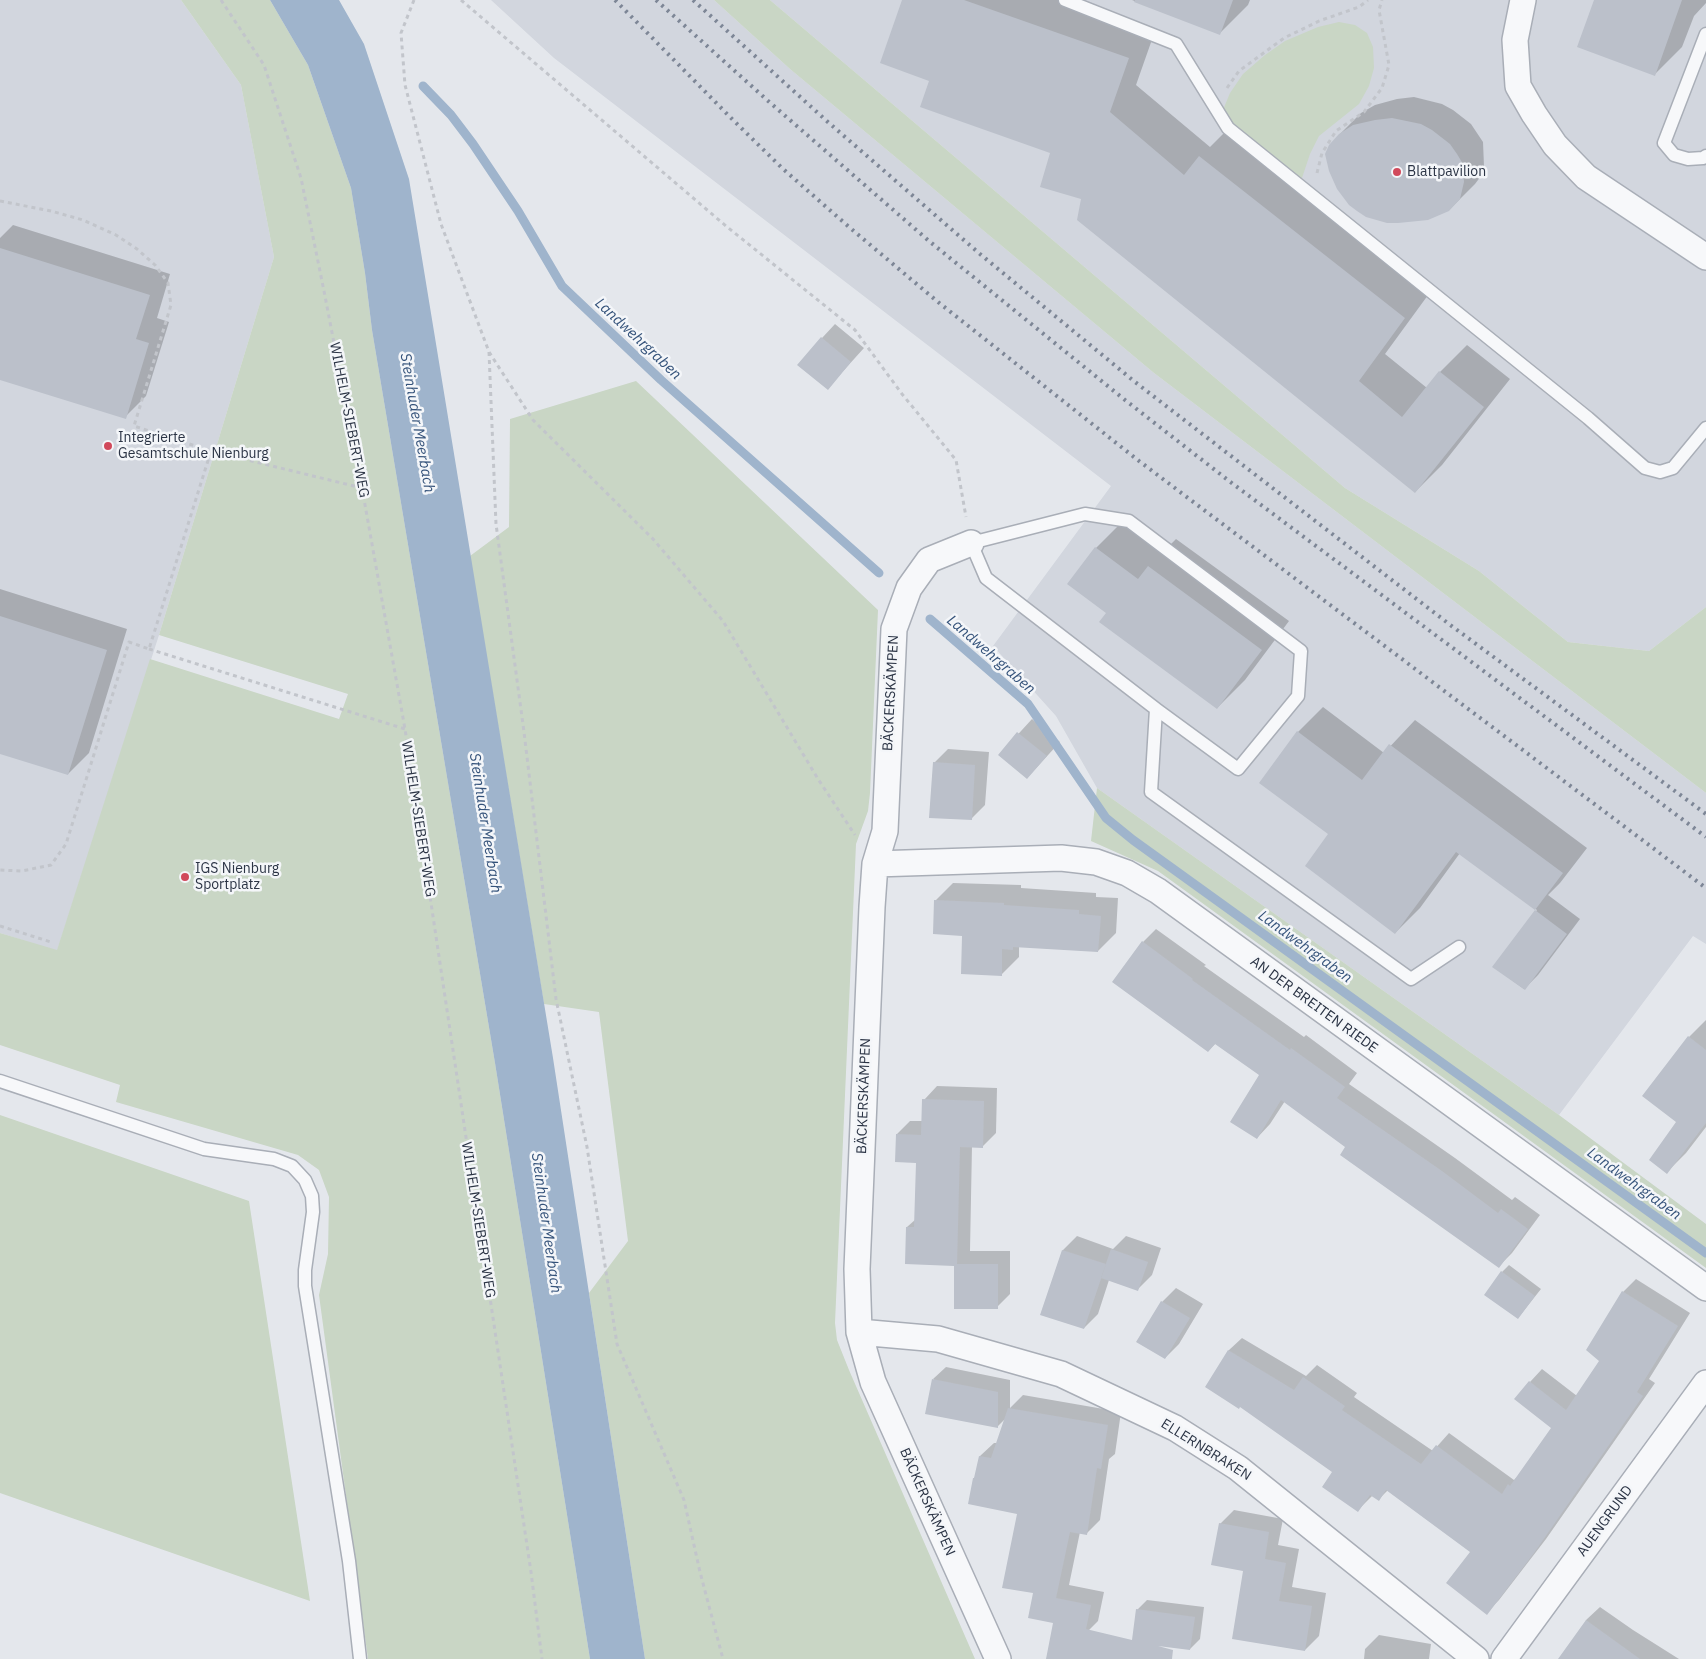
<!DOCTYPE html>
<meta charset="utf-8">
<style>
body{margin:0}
canvas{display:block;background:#e4e7ec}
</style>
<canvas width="1706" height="1659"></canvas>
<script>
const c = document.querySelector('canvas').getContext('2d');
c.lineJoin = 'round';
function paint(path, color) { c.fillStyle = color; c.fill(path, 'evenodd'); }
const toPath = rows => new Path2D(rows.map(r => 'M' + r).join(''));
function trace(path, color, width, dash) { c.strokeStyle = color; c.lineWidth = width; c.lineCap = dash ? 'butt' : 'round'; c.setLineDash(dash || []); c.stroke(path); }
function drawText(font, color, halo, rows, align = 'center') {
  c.font = font + ' "IBM Plex Sans",sans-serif'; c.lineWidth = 5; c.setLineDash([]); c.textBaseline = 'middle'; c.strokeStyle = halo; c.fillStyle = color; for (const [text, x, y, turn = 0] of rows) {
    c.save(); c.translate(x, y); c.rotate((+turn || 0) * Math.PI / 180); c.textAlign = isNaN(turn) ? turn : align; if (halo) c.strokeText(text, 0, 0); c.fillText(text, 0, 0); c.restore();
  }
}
paint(toPath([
 [0,0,181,0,241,85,274,257,159,635,57,951,0,933],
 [491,0,714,0,790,69,1154,373,1706,793,1706,944,1693,936,1559,1115,1097,788,1056,716,993,646,1111,486,554,58],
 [770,0,1706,0,1706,607,1649,651,1568,642,1479,571,1345,488]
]), '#d2d6de');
paint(toPath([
 [181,0,270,0,308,65,351,188,365,273,372,330,495,1063,590,1659,368,1659,319,1295,328,1254,329,1197,319,1170,298,1155,116,1102,120,1085,0,1045,0,933,57,950,150,659,339,719,348,694,159,635,274,257,241,85],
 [714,0,770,0,1345,488,1479,571,1568,642,1649,651,1706,607,1706,793,1154,373,790,69],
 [1339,22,1355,25,1367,33,1373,47,1374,68,1369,86,1359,104,1319,136,1310,154,1301,181,1229,125,1223,110,1230,93,1243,74,1265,55,1285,41,1318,27],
 [636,381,878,610,870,793,868,811,856,844,835,1323,837,1340,849,1370,975,1659,645,1659,589,1293,628,1241,599,1012,544,1004,470,556,509,527,510,419],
 [1097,788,1559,1115,1706,1224,1706,1268,1158,871,1091,841],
 [0,1115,249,1201,310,1601,0,1493]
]), '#c9d6c5');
paint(toPath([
 [270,0,339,0,364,44,409,179,553,1058,645,1659,590,1659,495,1063,372,330,365,273,351,188,308,65]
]), '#9fb4cc');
paint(toPath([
 [903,0,1067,0,1155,31,1136,85,1210,147,1227,130,1431,291,1385,354,1427,388,1440,372,1467,345,1510,379,1442,465,1415,492,1083,198,1052,152,931,80],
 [1132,0,1250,0,1248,5,1220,33],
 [1595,0,1706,0,1706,3,1694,16,1682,47,1655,74],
 [1414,97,1442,104,1453,110,1471,124,1483,142,1484,166,1481,176,1475,184,1449,210,1339,135,1361,113,1375,105,1397,99],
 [13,225,170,274,157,318,169,322,146,396,125,417,0,379,0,238],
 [835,324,864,348,827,389,822,338],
 [1124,520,1164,551,1176,539,1289,621,1245,680,1217,708,1107,613,1096,548],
 [0,589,127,629,89,753,68,774,0,753],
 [1323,707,1384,753,1415,720,1587,848,1560,883,1548,895,1580,919,1538,975,1524,989,1494,967,1537,910,1460,853,1420,908,1395,933,1330,834,1298,732],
 [1032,719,1060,742,1027,778,1000,754],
 [948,749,989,752,985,805,971,819,934,763],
 [953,883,1021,885,1021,888,1096,893,1096,897,1118,898,1116,933,1098,951,1019,946,1019,957,1001,975,963,934,935,901],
 [1156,929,1206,965,1204,966,1304,1037,1306,1035,1357,1073,1349,1084,1455,1158,1512,1200,1515,1197,1540,1215,1512,1253,1499,1266,1347,1147,1285,1101,1270,1124,1257,1138,1261,1075,1216,1043,1208,1051,1143,942],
 [1706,1020,1706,1127,1686,1153,1667,1172,1678,1122,1689,1037],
 [937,1086,997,1088,996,1133,982,1147,972,1146,970,1251,1010,1251,1010,1294,997,1307,955,1265,907,1227,916,1219,917,1162,897,1134,910,1121,923,1121,924,1100],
 [1077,1236,1113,1249,1126,1236,1161,1248,1152,1275,1138,1289,1109,1280,1098,1314,1084,1328,1042,1314,1063,1250],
 [1509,1265,1541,1289,1518,1318,1502,1272],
 [1636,1279,1690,1313,1649,1379,1655,1383,1546,1539,1499,1600,1486,1613,1472,1552,1388,1490,1379,1499,1373,1495,1358,1510,1334,1472,1240,1406,1206,1387,1229,1350,1242,1338,1306,1376,1317,1365,1357,1393,1354,1397,1433,1451,1449,1433,1514,1480,1520,1474,1553,1427,1530,1382,1542,1369,1577,1396,1601,1360,1587,1350,1623,1292],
 [1176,1288,1203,1304,1179,1344,1165,1358,1162,1302],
 [946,1367,1010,1380,1010,1408,1023,1395,1121,1412,1115,1454,1109,1459,1100,1520,1087,1533,1080,1532,1069,1585,1104,1592,1098,1621,1084,1635,1055,1622,1035,1592,1019,1513,974,1478,976,1476,980,1456,994,1443,998,1443,1006,1418,997,1427,933,1379],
 [1234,1510,1283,1519,1278,1545,1299,1549,1292,1587,1326,1593,1319,1636,1305,1650,1245,1570,1220,1524],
 [1147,1600,1204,1607,1200,1639,1190,1649,1137,1610],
 [1600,1607,1633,1630,1679,1659,1577,1659,1586,1620],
 [1379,1635,1431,1644,1429,1659,1364,1659,1365,1649]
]), '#0003');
trace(toPath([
 [423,86,451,115,473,144,518,211,562,286,661,380,879,573],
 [930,619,1028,704,1106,818,1133,840,1706,1253]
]), '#9fb4cc', 9);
paint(toPath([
 [902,0,964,0,1129,58,1110,112,1184,175,1199,156,1405,318,1359,381,1402,417,1439,371,1484,407,1415,493,1077,220,1081,199,1040,187,1050,153,920,107,929,81,880,63],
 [1135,0,1233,0,1220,35,1134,2],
 [1594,0,1682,0,1655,76,1577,47],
 [1392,118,1421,124,1432,130,1450,144,1457,154,1463,164,1464,182,1460,199,1449,211,1428,220,1398,223,1387,223,1366,217,1357,211,1349,205,1337,189,1329,171,1325,154,1329,145,1339,134,1353,125,1375,120],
 [0,248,150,295,136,339,149,343,126,419,0,380],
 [821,337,851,362,828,390,797,365],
 [1095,547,1138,579,1148,566,1262,650,1217,709,1099,622,1106,613,1067,584],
 [0,616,107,650,68,775,0,754],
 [1297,731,1362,780,1389,744,1563,873,1535,910,1456,852,1395,934,1305,866,1328,834,1259,783],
 [1017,732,1047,756,1027,779,998,755],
 [933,762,975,765,972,820,929,818],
 [934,900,1004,903,1004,905,1079,910,1079,914,1101,916,1098,952,1013,947,1013,950,1002,949,1002,976,961,974,962,936,933,934],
 [1535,910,1567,934,1525,990,1492,967],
 [1142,941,1193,979,1192,980,1290,1050,1291,1048,1345,1087,1337,1098,1442,1171,1498,1213,1501,1209,1528,1229,1499,1268,1340,1155,1345,1147,1281,1100,1257,1139,1230,1122,1259,1075,1215,1044,1208,1052,1112,982],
 [1688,1036,1706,1050,1706,1123,1667,1174,1649,1160,1676,1122,1642,1096],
 [922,1099,984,1101,983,1148,960,1147,957,1264,998,1264,998,1309,954,1309,954,1266,905,1264,906,1227,914,1227,916,1163,895,1162,896,1134,921,1135],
 [1111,1249,1148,1262,1138,1291,1101,1278],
 [1062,1250,1106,1264,1084,1329,1040,1315],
 [1501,1271,1535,1296,1518,1319,1484,1295],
 [1622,1291,1678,1326,1637,1392,1643,1396,1534,1553,1487,1615,1446,1583,1470,1552,1386,1490,1379,1501,1370,1495,1358,1512,1322,1487,1332,1472,1240,1407,1239,1409,1205,1387,1228,1350,1294,1390,1303,1377,1345,1406,1342,1410,1421,1464,1436,1445,1502,1494,1508,1484,1510,1486,1551,1428,1514,1399,1529,1381,1566,1410,1599,1361,1586,1350],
 [1161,1301,1190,1318,1165,1359,1136,1342],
 [932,1379,998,1392,998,1428,925,1414],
 [1008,1408,1108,1425,1101,1469,1097,1468,1087,1535,1070,1532,1056,1598,1091,1605,1086,1629,1132,1640,1136,1609,1195,1617,1190,1650,1158,1646,1173,1650,1172,1659,1046,1659,1053,1623,1028,1618,1033,1593,1002,1588,1017,1514,968,1504,973,1478,974,1478,979,1456,991,1458],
 [1219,1523,1269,1532,1265,1559,1286,1563,1279,1601,1312,1606,1305,1651,1232,1639,1243,1571,1211,1565],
 [1586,1620,1640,1659,1558,1659]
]), '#bbc0ca');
const service = toPath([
 [1065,0,1176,44,1228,128,1588,418,1645,468,1660,472,1673,468,1706,428],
 [1706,34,1664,143,1674,155,1688,159,1703,158,1706,156],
 [1156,709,1238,769,1298,696,1301,651,1129,521,1085,514,971,543,986,578,1156,709,1151,792,1411,979,1459,947],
 [0,1081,204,1149,274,1159,292,1166,305,1180,312,1196,313,1212,305,1270,305,1286,349,1561,360,1659]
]);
const minor = toPath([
 [1523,0,1515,40,1518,86,1534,114,1555,145,1586,177,1706,257],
 [971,543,929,560,909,588,894,629,885,831,875,864,872,907,857,1269,859,1332,873,1382,998,1659],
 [875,864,1061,858,1096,862,1127,873,1158,891,1706,1288],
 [859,1332,938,1339,1061,1374,1175,1428,1238,1468,1476,1659],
 [1504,1659,1706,1383]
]);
trace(service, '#a9aeb7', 15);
trace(minor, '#a9aeb7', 28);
trace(toPath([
 [221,0,264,65,301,178,324,291,362,488,405,729,531,1572,542,1659],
 [414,0,401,33,405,85,441,224,489,352,533,420,653,539,723,621,818,779,855,835],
 [461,0,726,226,855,330,902,394,956,460,966,517],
 [1227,88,1239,71,1284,38,1319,21,1359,7,1368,0],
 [1317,173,1322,153,1336,131,1364,112,1382,88,1389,65,1379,10,1382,0],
 [0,201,51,211,83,220,116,235,137,249,155,265,168,283,171,305,134,426,211,451,149,649,129,642,66,844,51,865,22,871,0,870],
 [489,352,496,524,524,732,556,999,587,1147,617,1344,684,1500,700,1572,723,1659],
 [211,451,362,488],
 [149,649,405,729],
 [0,926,51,942]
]), '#c2c5cb', 3, [4, 4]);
trace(service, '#f7f8fa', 12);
trace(minor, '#f7f8fa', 25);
trace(toPath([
 [615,0,733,120,782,168,849,227,938,302,1139,461,1706,888],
 [656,0,767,100,929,241,1125,400,1233,484,1706,837],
 [693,0,829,123,980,254,1135,382,1449,624,1706,814]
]), '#7d8696', 4, [2.5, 5]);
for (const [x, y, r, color] of [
 [1397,172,5,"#d1495b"],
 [108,446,5,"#d1495b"],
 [185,877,5,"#d1495b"]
]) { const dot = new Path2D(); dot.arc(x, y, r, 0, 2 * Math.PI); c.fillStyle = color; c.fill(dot); trace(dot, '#f4f6f9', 2); }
drawText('14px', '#2b3445', '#f4f6f9', [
 ["Blattpavilion",1407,172],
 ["Integrierte",118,438],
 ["Gesamtschule Nienburg",118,454],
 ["IGS Nienburg",195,869],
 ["Sportplatz",195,885]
], 'left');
drawText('14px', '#2b3445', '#f4f6f9', [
 ["WILHELM-SIEBERT-WEG",349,420,79],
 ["BÄCKERSKÄMPEN",891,693,-87],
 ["WILHELM-SIEBERT-WEG",418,819,81],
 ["AN DER BREITEN RIEDE",1314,1005,36],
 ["BÄCKERSKÄMPEN",864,1096,-88],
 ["WILHELM-SIEBERT-WEG",478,1220,81],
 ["ELLERNBRAKEN",1206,1450,32],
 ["BÄCKERSKÄMPEN",927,1502,66],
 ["AUENGRUND",1605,1521,-54]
]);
drawText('italic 15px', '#34527a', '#f4f6f9', [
 ["Landwehrgraben",638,339,43],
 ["Steinhuder Meerbach",417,423,80],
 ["Landwehrgraben",991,655,41],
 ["Steinhuder Meerbach",485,823,81],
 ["Landwehrgraben",1305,947,36],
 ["Landwehrgraben",1634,1184,36],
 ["Steinhuder Meerbach",546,1223,82]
]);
</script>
